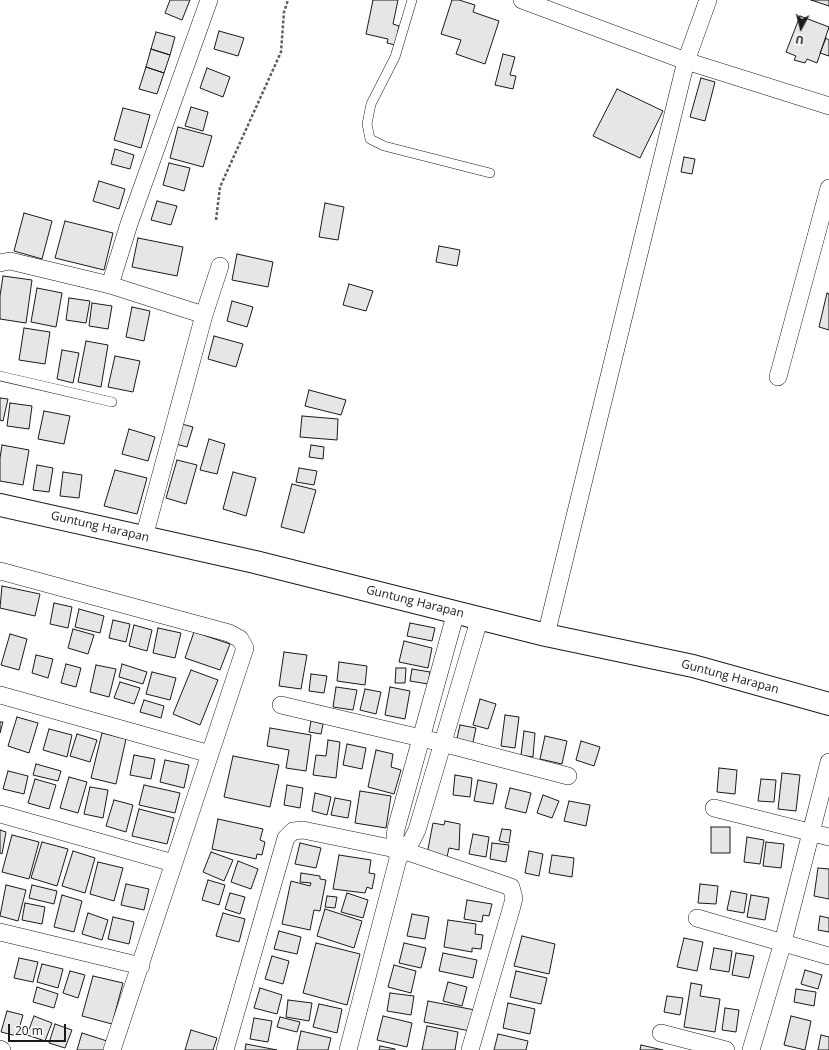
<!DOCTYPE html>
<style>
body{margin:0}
#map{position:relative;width:829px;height:1050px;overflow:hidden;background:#fff;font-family:"Open Sans",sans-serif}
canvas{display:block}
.north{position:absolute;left:781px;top:8px;width:40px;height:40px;-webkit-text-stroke:3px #fff;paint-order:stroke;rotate:187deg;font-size:11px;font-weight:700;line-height:16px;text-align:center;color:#1a1a1a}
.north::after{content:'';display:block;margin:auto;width:14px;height:18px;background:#1a1a1a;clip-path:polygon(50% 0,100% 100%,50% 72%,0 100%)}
.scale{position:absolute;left:8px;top:1024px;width:58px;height:18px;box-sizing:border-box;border:2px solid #1a1a1a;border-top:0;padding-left:5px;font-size:12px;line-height:14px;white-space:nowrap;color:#1a1a1a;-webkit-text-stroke:3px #fff;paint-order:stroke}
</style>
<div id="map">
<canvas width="829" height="1050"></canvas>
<div class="north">U</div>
<div class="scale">20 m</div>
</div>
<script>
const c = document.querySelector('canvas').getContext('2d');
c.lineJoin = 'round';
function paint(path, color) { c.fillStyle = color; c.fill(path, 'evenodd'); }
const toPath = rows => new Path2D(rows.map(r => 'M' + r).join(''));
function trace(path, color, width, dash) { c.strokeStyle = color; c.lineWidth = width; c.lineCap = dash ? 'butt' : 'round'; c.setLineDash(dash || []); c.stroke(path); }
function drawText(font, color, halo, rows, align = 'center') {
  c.font = font + ' "Open Sans",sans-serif'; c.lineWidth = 3; c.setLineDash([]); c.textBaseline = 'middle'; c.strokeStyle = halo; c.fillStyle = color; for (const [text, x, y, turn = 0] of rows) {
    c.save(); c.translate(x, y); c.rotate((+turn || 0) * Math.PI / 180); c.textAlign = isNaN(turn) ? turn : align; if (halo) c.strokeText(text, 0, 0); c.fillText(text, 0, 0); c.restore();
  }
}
const building = toPath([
 [170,0,190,0,182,20,165,13,170,0],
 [373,0,398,0,393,24,399,26,395,45,387,43,388,39,366,34,373,0],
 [452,0,459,0,475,5,473,12,499,21,485,64,456,54,461,40,441,34,452,0],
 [811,0,829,0,829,6,811,0],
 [800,16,829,27,817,63,807,59,805,63,794,60,796,56,786,52,800,16],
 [219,31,244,38,238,56,214,49,219,31],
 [156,32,175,37,170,55,151,49,156,32],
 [826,38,829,40,829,56,820,53,826,38],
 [151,49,170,55,164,73,146,67,151,49],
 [503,54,515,57,510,75,516,76,513,89,495,85,503,54],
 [146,67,164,73,157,94,139,89,146,67],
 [207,68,230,77,223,97,200,88,207,68],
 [701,78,715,82,705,121,690,117,701,78],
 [617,89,663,111,640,158,593,136,617,89],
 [191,107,208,112,203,131,185,126,191,107],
 [123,108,150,115,141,148,114,140,123,108],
 [178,127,212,136,203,167,170,158,178,127],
 [115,149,134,155,130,169,111,164,115,149],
 [684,157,695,159,692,174,681,172,684,157],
 [169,163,190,168,184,191,163,185,169,163],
 [99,181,125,189,119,209,93,201,99,181],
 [157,201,177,206,171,225,151,220,157,201],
 [325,203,344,207,338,240,319,237,325,203],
 [24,213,52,221,42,259,14,251,24,213],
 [65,221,113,233,104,270,55,258,65,221],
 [138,238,183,247,177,276,132,267,138,238],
 [439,246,460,250,457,266,436,262,439,246],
 [237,254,273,262,268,287,232,280,237,254],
 [3,276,32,280,26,323,0,319,0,296,3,276],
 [349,284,373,291,366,311,343,305,349,284],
 [37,288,62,293,56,327,31,322,37,288],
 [827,293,829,294,829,330,819,327,827,293],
 [69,298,90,301,86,323,66,320,69,298],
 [232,301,253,307,247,327,227,321,232,301],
 [92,303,112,306,108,329,89,326,92,303],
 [132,307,150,311,144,341,126,337,132,307],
 [24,328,50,332,45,364,19,360,24,328],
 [214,336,243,344,236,367,208,359,214,336],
 [86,341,108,345,101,387,78,382,86,341],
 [62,350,79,353,73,383,57,379,62,350],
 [115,356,140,361,133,392,108,387,115,356],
 [309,390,346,400,341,415,305,406,309,390],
 [0,398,8,399,3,421,0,420,0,398],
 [10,403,32,406,29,429,7,426,10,403],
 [44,411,70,416,64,444,38,439,44,411],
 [302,416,338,419,337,440,300,437,302,416],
 [178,423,193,427,187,447,172,443,178,423],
 [129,429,155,437,148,461,122,454,129,429],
 [209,439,225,444,217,474,200,470,209,439],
 [2,445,29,450,23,485,0,481,0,458,2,445],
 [311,445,324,447,323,459,309,457,311,445],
 [177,460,197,465,186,504,166,498,177,460],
 [37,465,53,468,49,492,33,490,37,465],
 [299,468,317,471,314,485,296,482,299,468],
 [115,470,147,478,137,514,104,506,115,470],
 [63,472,82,475,79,498,60,496,63,472],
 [233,472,256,478,246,516,223,509,233,472],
 [292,484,316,490,304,533,281,527,292,484],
 [2,586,40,594,35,616,0,608,2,586],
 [54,603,72,607,68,628,50,624,54,603],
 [79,609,104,616,100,633,75,627,79,609],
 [113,620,130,624,126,642,109,638,113,620],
 [410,623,435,628,432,641,407,636,410,623],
 [134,625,152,630,147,651,129,646,134,625],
 [158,628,181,633,175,658,153,653,158,628],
 [73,629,94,635,88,654,68,648,73,629],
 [194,632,230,644,220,670,185,658,194,632],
 [10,634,27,639,19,670,1,665,10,634],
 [404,641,432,648,428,668,399,662,404,641],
 [284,652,307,655,301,689,279,686,284,652],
 [36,655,53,659,48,678,32,673,36,655],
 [339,662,367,666,365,685,337,681,339,662],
 [66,664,81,668,76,687,61,683,66,664],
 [122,664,147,672,143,684,119,677,122,664],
 [96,665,116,669,109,697,90,692,96,665],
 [396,668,406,668,405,683,395,683,396,668],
 [412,669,430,672,428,684,410,681,412,669],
 [191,670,218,680,200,725,173,714,191,670],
 [152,672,176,678,170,700,146,694,152,672],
 [311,674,327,676,324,693,309,691,311,674],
 [120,682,140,688,134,704,114,698,120,682],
 [336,687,357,690,353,710,333,707,336,687],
 [390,687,410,691,405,719,385,715,390,687],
 [365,689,381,692,376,714,360,710,365,689],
 [480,699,496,704,488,729,473,725,480,699],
 [144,700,164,706,161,718,140,712,144,700],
 [505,715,519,717,515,748,501,746,505,715],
 [17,717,38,723,29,753,8,746,17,717],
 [311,721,323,724,321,734,309,732,311,721],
 [0,722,3,722,0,733,0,722],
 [460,725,476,728,472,747,456,743,460,725],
 [270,728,311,735,306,771,286,768,289,750,267,746,270,728],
 [49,729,72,735,67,757,43,750,49,729],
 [524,731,535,733,533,757,521,755,524,731],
 [102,733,126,739,116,784,91,778,102,733],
 [77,734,97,740,90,762,70,756,77,734],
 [545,736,567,741,562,764,540,759,545,736],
 [328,740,340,742,336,778,313,775,316,755,326,756,328,740],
 [581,741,600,747,594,766,576,760,581,741],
 [347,744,366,748,362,769,343,765,347,744],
 [376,750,393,754,391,767,401,770,394,794,368,787,376,750],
 [134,755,155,759,151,779,130,775,134,755],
 [233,756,279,765,270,807,224,797,233,756],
 [165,760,189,765,184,788,160,782,165,760],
 [36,764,61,771,58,781,33,775,36,764],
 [719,768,737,770,735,794,717,792,719,768],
 [8,771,28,776,24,794,3,789,8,771],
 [782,773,800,775,796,811,778,809,782,773],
 [455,775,472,778,470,797,453,795,455,775],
 [69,777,87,782,78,813,60,808,69,777],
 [35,779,56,785,49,809,28,803,35,779],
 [761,779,776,780,774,802,758,801,761,779],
 [478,780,497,784,493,804,474,801,478,780],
 [144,785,180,793,175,813,139,805,144,785],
 [287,785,303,788,300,808,284,805,287,785],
 [90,787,108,790,103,818,84,814,90,787],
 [510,788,531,793,526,813,505,808,510,788],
 [360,791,391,796,386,828,355,823,360,791],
 [315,793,331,797,327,815,312,811,315,793],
 [543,795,559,801,552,818,537,813,543,795],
 [335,798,351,801,348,818,331,815,335,798],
 [114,800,133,805,126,832,106,826,114,800],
 [569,801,590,805,586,826,564,821,569,801],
 [139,809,174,818,167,844,132,836,139,809],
 [218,819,263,829,260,840,265,842,262,855,257,854,256,859,212,849,218,819],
 [445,821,460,824,459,850,449,848,447,857,427,854,433,823,444,825,445,821],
 [711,827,730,827,730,853,711,853,711,827],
 [502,829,511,830,509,843,499,841,502,829],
 [0,830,6,832,2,854,0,853,0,830],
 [473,834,489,837,486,857,469,854,473,834],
 [12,835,39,842,29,879,2,872,12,835],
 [747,837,764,840,760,864,744,862,747,837],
 [42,842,68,849,57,886,31,878,42,842],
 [766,842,784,844,781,868,763,866,766,842],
 [300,843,321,848,316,868,295,864,300,843],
 [492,843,509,845,506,862,490,859,492,843],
 [73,851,95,858,85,893,62,886,73,851],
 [529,851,543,854,539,876,525,873,529,851],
 [211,852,233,860,224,881,203,872,211,852],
 [339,855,371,860,369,873,375,874,372,889,367,887,365,893,333,889,339,855],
 [552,855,574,858,572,877,549,873,552,855],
 [238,861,258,869,251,889,231,882,238,861],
 [98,862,123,868,114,901,90,894,98,862],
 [818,868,829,869,829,899,814,896,818,868],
 [301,873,320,876,320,879,326,880,320,911,314,910,310,930,282,924,291,881,310,886,311,883,300,882,301,873],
 [208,880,225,885,219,905,202,900,208,880],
 [126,884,149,889,144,910,121,905,126,884],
 [700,884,718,886,716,904,698,903,700,884],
 [6,885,26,890,18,921,0,916,6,885],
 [32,885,57,891,54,904,29,898,32,885],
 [731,891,747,894,744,913,727,910,731,891],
 [230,893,245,897,240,914,225,909,230,893],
 [347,893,368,900,363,918,341,912,347,893],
 [62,895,82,901,74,932,54,927,62,895],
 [751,895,769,898,765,920,747,917,751,895],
 [327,896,337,897,335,908,325,907,327,896],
 [467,900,492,904,489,916,483,915,482,922,464,919,467,900],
 [25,903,45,907,42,924,22,920,25,903],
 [325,909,362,921,354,948,317,936,325,909],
 [88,913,108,920,102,940,82,934,88,913],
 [223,913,245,919,239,942,216,936,223,913],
 [412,914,429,917,425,939,407,936,412,914],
 [820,916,829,918,829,932,818,930,820,916],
 [113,917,134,922,129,944,108,939,113,917],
 [448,920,476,924,475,934,483,935,481,949,472,948,472,952,444,947,448,920],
 [279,931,301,937,297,954,274,949,279,931],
 [522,936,555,944,549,974,514,966,522,936],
 [684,938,703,942,697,971,677,967,684,938],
 [316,943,360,954,347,1005,303,993,316,943],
 [404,943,426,948,421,968,399,963,404,943],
 [714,948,732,951,729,972,710,969,714,948],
 [443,953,477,960,473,978,439,971,443,953],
 [736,953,754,956,749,978,732,975,736,953],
 [272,956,289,961,283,984,265,979,272,956],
 [19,958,38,962,33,982,14,978,19,958],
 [42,964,63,969,58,988,37,982,42,964],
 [394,965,416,971,411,993,388,987,394,965],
 [805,970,822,975,818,989,801,984,805,970],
 [70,971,85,975,78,998,63,993,70,971],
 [516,971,547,978,541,1004,510,997,516,971],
 [93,976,123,983,112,1024,82,1016,93,976],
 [448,982,467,987,462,1006,443,1001,448,982],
 [691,983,702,985,700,996,720,999,715,1032,684,1027,691,983],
 [37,987,58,994,54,1008,33,1002,37,987],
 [260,988,282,995,277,1014,254,1008,260,988],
 [796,989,816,992,814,1006,794,1002,796,989],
 [390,993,414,996,411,1015,387,1011,390,993],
 [667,996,683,998,680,1015,664,1012,667,996],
 [288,1000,312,1003,309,1021,286,1017,288,1000],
 [428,1001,475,1010,470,1031,424,1022,428,1001],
 [508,1003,535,1009,530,1034,503,1028,508,1003],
 [319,1004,342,1009,337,1033,313,1027,319,1004],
 [725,1008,739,1010,736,1032,722,1030,725,1008],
 [7,1011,23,1015,17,1036,1,1032,7,1011],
 [34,1016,52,1023,45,1041,27,1035,34,1016],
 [383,1016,412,1023,407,1047,377,1040,383,1016],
 [791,1016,811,1021,805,1050,784,1045,791,1016],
 [280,1017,300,1022,297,1032,277,1027,280,1017],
 [254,1018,272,1021,268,1042,250,1039,254,1018],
 [55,1024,72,1030,65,1048,49,1043,55,1024],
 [427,1026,458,1032,455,1050,422,1050,427,1026],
 [191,1030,217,1038,213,1050,185,1050,191,1030],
 [301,1031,331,1038,328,1050,297,1050,301,1031],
 [82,1033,107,1041,104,1050,77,1050,82,1033],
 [498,1034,528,1041,526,1050,494,1050,498,1034],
 [821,1035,829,1037,829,1050,818,1050,821,1035],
 [246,1044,277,1050,245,1050,246,1044],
 [641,1045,663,1050,640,1050,641,1045],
 [380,1046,395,1049,395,1050,379,1050,380,1046]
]);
paint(building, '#e6e6e6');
trace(building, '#1a1a1a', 1);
const service = toPath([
 [412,0,395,57,371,104,367,124,370,139,384,146,490,173],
 [0,376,112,402]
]);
const minor = toPath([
 [522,0,686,61,829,106],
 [0,263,10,261,110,285,204,315],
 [110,285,129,224,209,0],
 [778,377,829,188],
 [144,537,204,315,220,266],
 [0,571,229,633,240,639,245,648,112,1050],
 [546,635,686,61,708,0],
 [0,695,210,754],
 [281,705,442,743,568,776],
 [714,808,829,837],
 [0,814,173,863],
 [398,859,395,836,396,829,456,612],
 [697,918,829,956],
 [0,932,141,966],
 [661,1033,726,1050],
 [0,1049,2,1050],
 [225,1050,286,838,293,831,303,830,405,851,511,887,514,898,512,906,470,1050],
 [348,1050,398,859,412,840,417,830,480,617],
 [751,1050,783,942,829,762]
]);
const tertiary = toPath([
 [0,505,255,562,546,635,693,666,829,704]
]);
trace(service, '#1a1a1a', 10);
trace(minor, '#1a1a1a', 18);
trace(tertiary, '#1a1a1a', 24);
trace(toPath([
 [216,220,220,187,281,52,284,12,288,0]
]), '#5f5f5f', 2.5, [3, 2]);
trace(service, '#fff', 9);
trace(minor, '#fff', 17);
trace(tertiary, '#fff', 22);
drawText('12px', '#1a1a1a', '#fff', [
 ["Guntung Harapan",100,527,13],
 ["Guntung Harapan",415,602,14],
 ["Guntung Harapan",730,677,15]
]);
</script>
